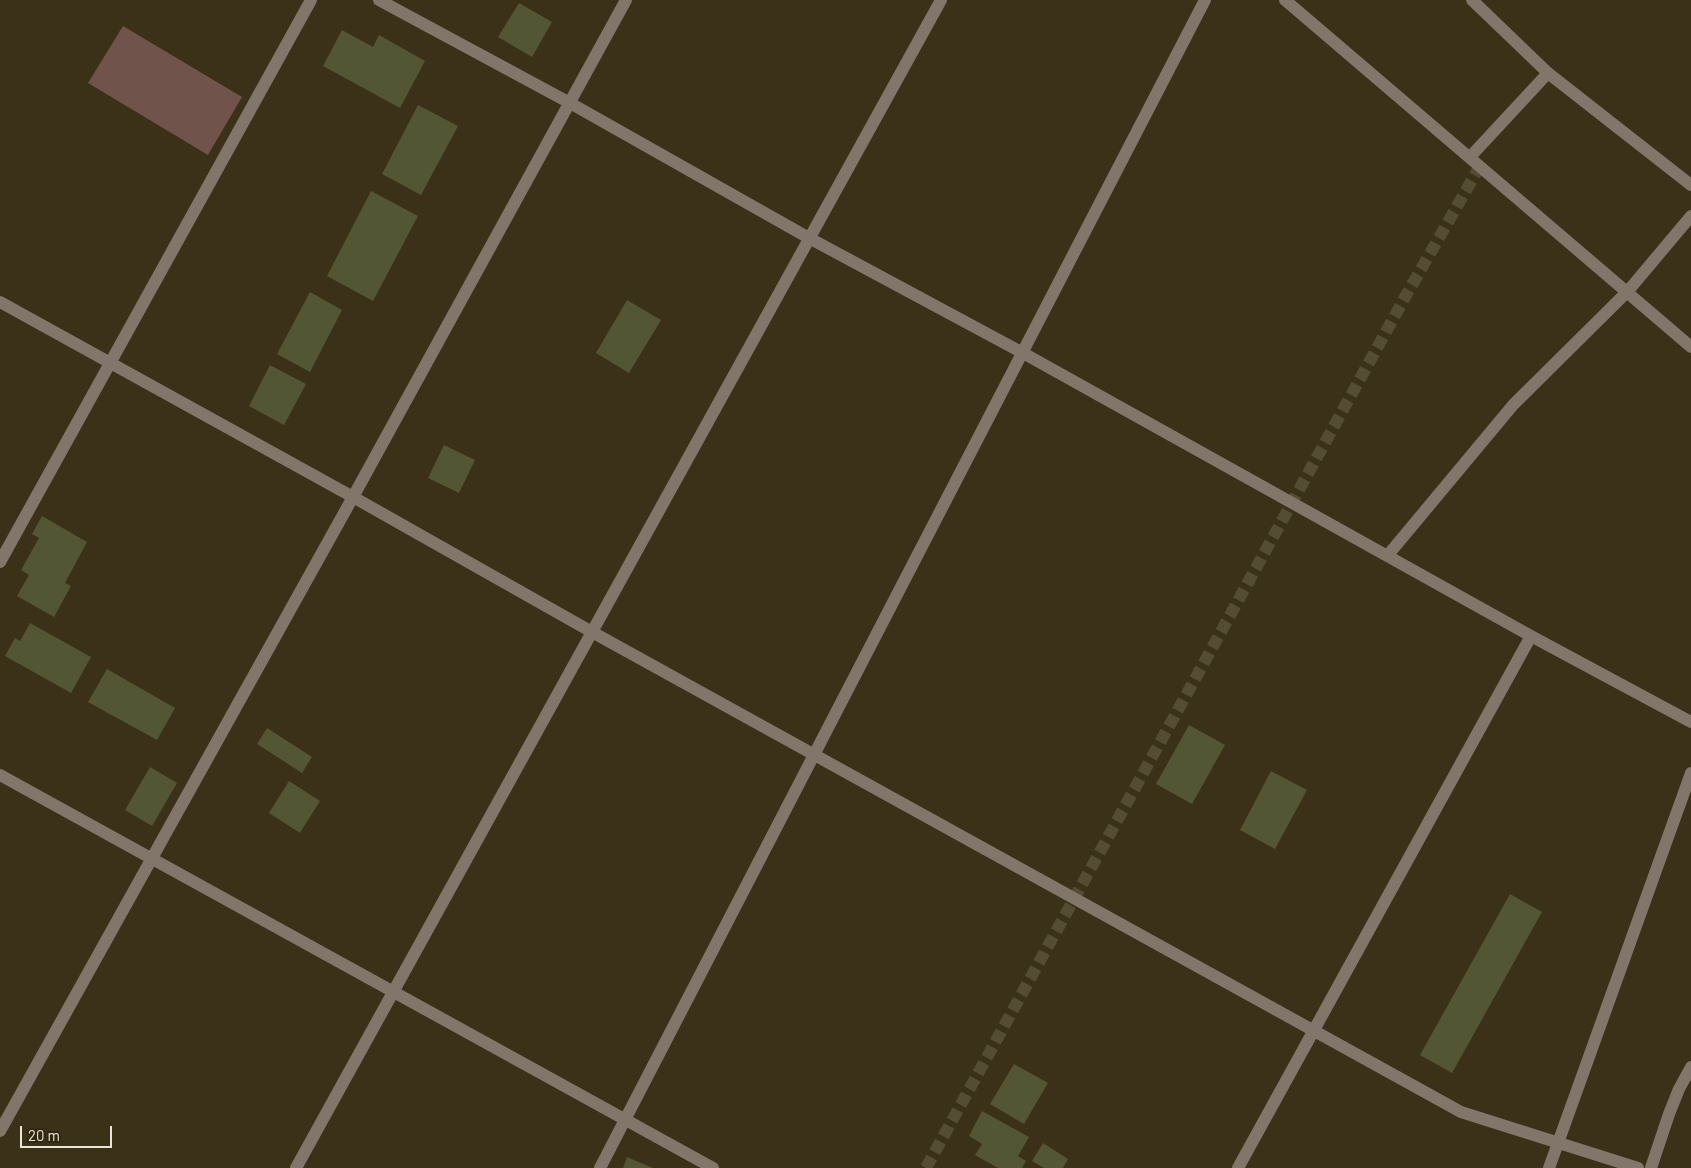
<!DOCTYPE html>
<style>
body{margin:0}
#map{position:relative;width:1691px;height:1168px;overflow:hidden;background:#3b3118;font-family:Barlow,sans-serif}
canvas{display:block}
.scale{position:absolute;left:20px;top:1126px;width:92px;height:22px;box-sizing:border-box;border:2px solid #ebe5d6;border-top:0;padding-left:6px;font-size:15px;line-height:18px;white-space:nowrap;color:#ebe5d6;-webkit-text-stroke:4px #31270e;paint-order:stroke}
</style>
<div id="map">
<canvas width="1691" height="1168"></canvas>
<div class="scale">20 m</div>
</div>
<script>
const c = document.querySelector('canvas').getContext('2d');
c.lineJoin = 'round';
function paint(path, color) { c.fillStyle = color; c.fill(path, 'evenodd'); }
const toPath = rows => new Path2D(rows.map(r => 'M' + r).join(''));
function trace(path, color, width, dash) { c.strokeStyle = color; c.lineWidth = width; c.lineCap = dash ? 'butt' : 'round'; c.setLineDash(dash || []); c.stroke(path); }
paint(toPath([
 [123,26,242,97,208,155,88,83]
]), '#70534b');
paint(toPath([
 [519,3,552,22,532,57,498,37],
 [342,30,373,47,379,35,425,61,400,108,323,66],
 [418,105,458,126,421,195,382,174],
 [371,191,418,216,373,301,327,276],
 [310,292,342,310,310,372,277,354],
 [627,300,661,320,629,373,596,353],
 [270,365,306,384,284,425,249,406],
 [444,445,475,460,459,493,428,478],
 [42,516,87,542,65,583,71,586,54,617,17,596,29,575,21,570,39,538,32,534],
 [30,623,91,657,71,693,5,656,15,638,20,641],
 [107,669,175,708,157,740,88,702],
 [1189,725,1225,745,1192,804,1156,784],
 [267,728,312,757,302,773,257,744],
 [150,767,177,783,152,826,125,810],
 [1271,771,1307,790,1275,849,1240,830],
 [289,781,320,801,300,833,269,813],
 [1510,894,1542,912,1452,1073,1420,1055],
 [1014,1064,1048,1083,1024,1124,990,1104],
 [982,1111,1029,1137,1018,1156,1026,1161,1022,1168,998,1168,975,1155,982,1144,969,1136],
 [1043,1143,1068,1159,1063,1168,1044,1168,1032,1161],
 [627,1157,653,1168,623,1168]
]), '#525634');
trace(toPath([
 [926,1168,1404,299,1480,166]
]), '#554c34', 12, [12, 6]);
trace(toPath([
 [379,0,570,103,809,238,1023,353,1531,636,1691,722],
 [1285,0,1691,347],
 [1472,0,1548,73,1691,185],
 [1470,157,1548,73],
 [0,302,353,497,592,632,1461,1112,1638,1168],
 [1388,555,1513,405,1628,291,1691,216],
 [0,562,311,0],
 [0,775,713,1168],
 [0,1131,353,497,626,0],
 [296,1168,941,0],
 [600,1168,1205,0],
 [1238,1168,1531,636],
 [1549,1168,1691,773],
 [1651,1168,1669,1114,1679,1089,1691,1067]
]), '#82756a', 12);
</script>
